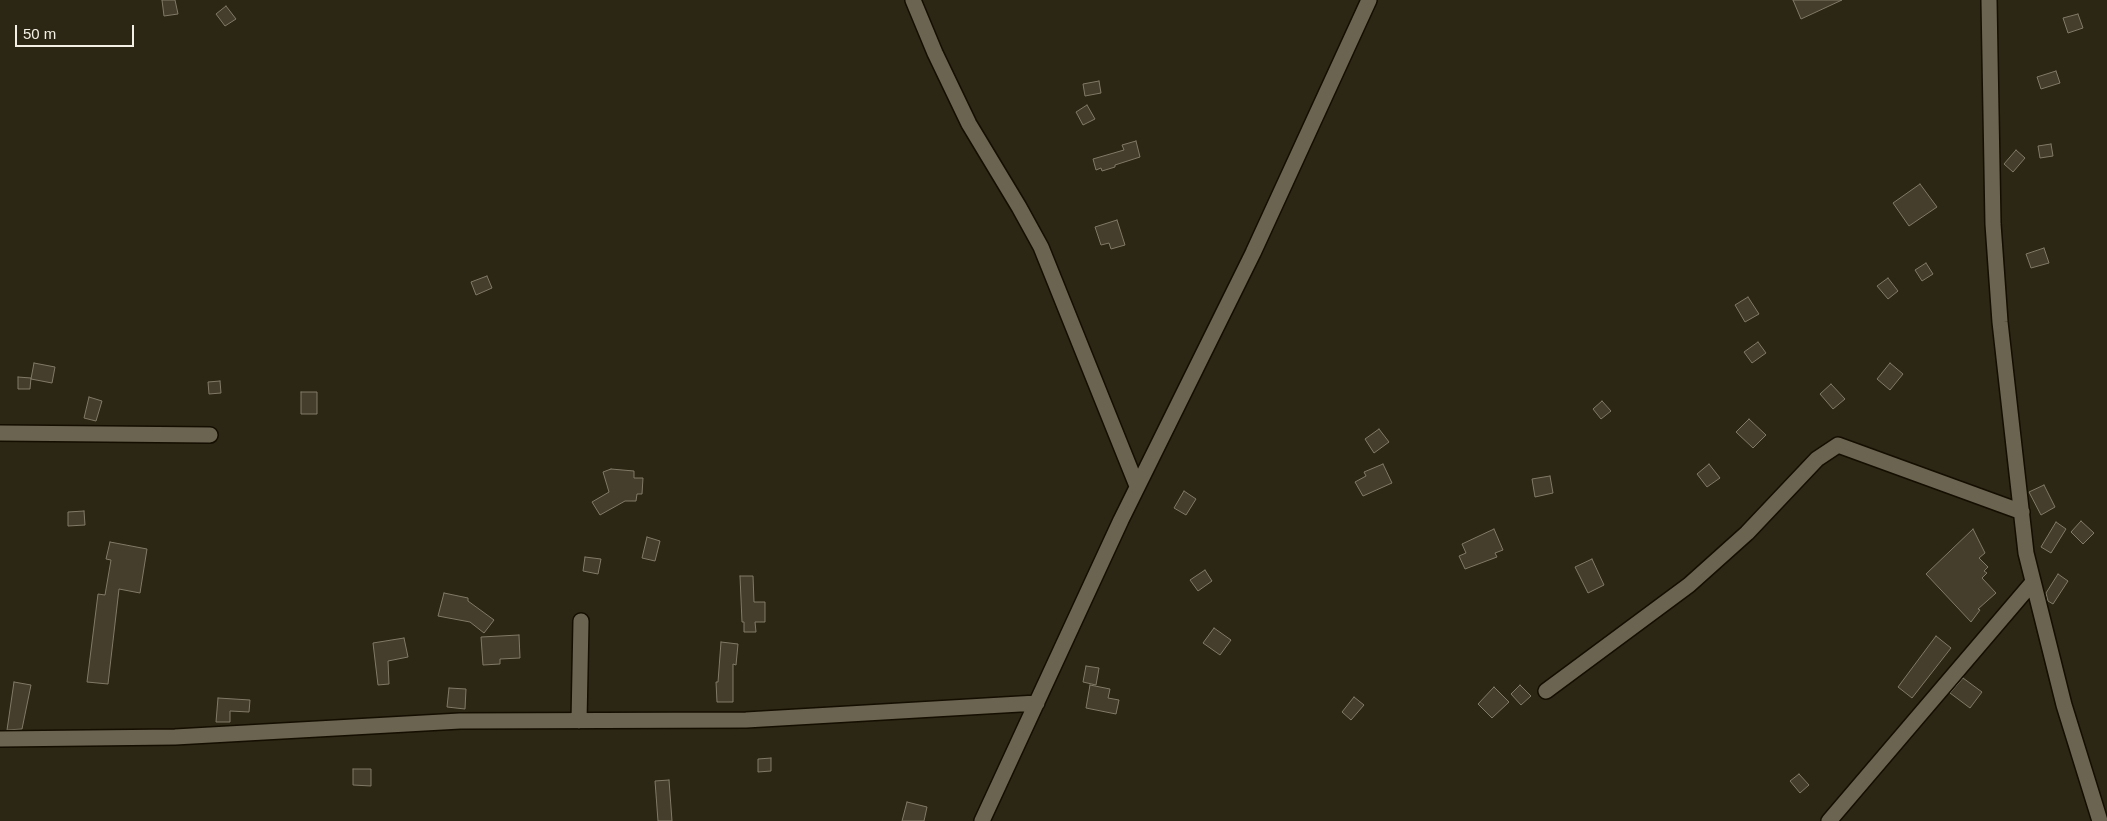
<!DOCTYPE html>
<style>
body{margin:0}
#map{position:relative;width:2107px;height:821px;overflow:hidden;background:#2c2614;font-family:Arial,sans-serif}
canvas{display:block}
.scale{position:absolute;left:15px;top:25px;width:119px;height:22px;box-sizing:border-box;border:2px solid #f3efe4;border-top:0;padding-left:6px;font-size:15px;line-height:18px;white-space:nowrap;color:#f3efe4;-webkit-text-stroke:4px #2c2614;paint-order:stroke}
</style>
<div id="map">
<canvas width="2107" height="821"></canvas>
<div class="scale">50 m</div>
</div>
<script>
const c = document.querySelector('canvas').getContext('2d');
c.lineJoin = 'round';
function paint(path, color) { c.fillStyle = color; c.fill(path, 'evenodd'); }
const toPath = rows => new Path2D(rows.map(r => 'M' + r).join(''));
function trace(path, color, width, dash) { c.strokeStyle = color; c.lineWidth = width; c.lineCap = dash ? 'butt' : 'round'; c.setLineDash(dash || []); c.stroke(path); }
const building = toPath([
 [162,0,175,0,178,14,164,16,162,0],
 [1793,0,1842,0,1801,19,1793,0],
 [226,6,236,19,225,26,216,14,226,6],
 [2078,14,2083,28,2068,33,2063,18,2078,14],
 [2056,71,2060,83,2041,89,2037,77,2056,71],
 [1099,81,1101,93,1085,96,1083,84,1099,81],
 [1087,105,1095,119,1083,125,1076,112,1087,105],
 [1136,141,1140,157,1115,165,1115,167,1102,171,1101,168,1096,170,1093,159,1124,150,1122,145,1136,141],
 [2051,144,2053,156,2040,158,2038,146,2051,144],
 [2016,150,2025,158,2013,172,2004,164,2016,150],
 [1920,184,1937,207,1909,226,1893,203,1920,184],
 [1117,220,1125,245,1111,249,1109,243,1101,245,1095,227,1117,220],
 [2044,248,2049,263,2031,268,2026,254,2044,248],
 [1926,263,1933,274,1922,281,1915,270,1926,263],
 [487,276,492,288,476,295,471,282,487,276],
 [1888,278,1898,291,1888,299,1877,286,1888,278],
 [1748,297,1759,314,1745,322,1735,305,1748,297],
 [1758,342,1766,353,1752,363,1744,352,1758,342],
 [34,363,55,367,52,383,31,379,34,363],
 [1890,363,1903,374,1890,390,1877,379,1890,363],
 [18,377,31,378,30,389,18,389,18,377],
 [220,381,221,393,209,394,208,382,220,381],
 [1831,384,1845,399,1833,409,1820,394,1831,384],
 [301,392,317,392,317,414,301,414,301,392],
 [89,397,102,401,96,421,84,418,89,397],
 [1602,401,1611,411,1601,419,1593,409,1602,401],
 [1749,419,1766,435,1753,448,1736,432,1749,419],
 [1379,429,1389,442,1374,453,1365,439,1379,429],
 [1383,464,1392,483,1363,496,1355,482,1366,476,1364,472,1383,464],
 [1709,464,1720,478,1707,487,1697,474,1709,464],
 [611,469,634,471,634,478,643,478,642,494,637,494,636,501,625,501,600,515,592,502,609,492,603,472,611,469],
 [1550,476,1553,493,1535,497,1532,479,1550,476],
 [2044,485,2055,507,2041,515,2029,492,2044,485],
 [1184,491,1196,499,1186,515,1174,508,1184,491],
 [84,511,85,525,68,526,68,512,84,511],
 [2081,521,2094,533,2083,544,2071,532,2081,521],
 [2056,522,2066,529,2051,553,2041,547,2056,522],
 [1494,529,1503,550,1495,553,1497,557,1465,569,1459,556,1466,553,1462,544,1494,529],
 [1973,529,1985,553,1979,558,1988,567,1984,571,1987,573,1982,578,1996,593,1978,609,1980,610,1971,622,1926,574,1973,529],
 [647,537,660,541,655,561,642,558,647,537],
 [110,542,147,549,140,593,119,589,108,684,87,682,98,594,105,595,111,560,106,559,110,542],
 [585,557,601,559,598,574,583,571,585,557],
 [1592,559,1604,585,1588,593,1575,567,1592,559],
 [1205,570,1212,581,1198,591,1190,580,1205,570],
 [2058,574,2068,581,2053,604,2048,601,2046,593,2058,574],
 [740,576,753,576,754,602,765,602,765,622,755,622,756,632,744,632,744,622,742,622,740,576],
 [444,593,468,598,468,601,494,620,484,633,470,622,438,616,444,593],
 [1214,628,1231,640,1220,655,1203,643,1214,628],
 [519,635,520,658,500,659,500,664,483,665,481,637,519,635],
 [1936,636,1951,648,1912,698,1898,687,1936,636],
 [404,638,408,657,388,661,389,684,378,685,373,643,404,638],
 [721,642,738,644,736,665,733,664,733,702,717,702,716,682,718,682,721,642],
 [1086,666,1099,668,1096,685,1083,682,1086,666],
 [1963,678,1982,692,1970,708,1950,693,1963,678],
 [14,682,31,685,22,729,7,730,14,682],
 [1090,685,1110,689,1108,698,1119,700,1116,714,1086,708,1090,685],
 [1520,685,1531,696,1521,705,1511,694,1520,685],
 [1494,687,1509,702,1492,718,1478,704,1494,687],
 [449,688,466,689,465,709,447,707,449,688],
 [1354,697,1364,705,1351,720,1342,712,1354,697],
 [218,698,250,700,249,712,230,711,230,722,216,722,218,698],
 [771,758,771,771,758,772,758,759,771,758],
 [353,769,371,769,371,786,353,785,353,769],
 [1799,774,1809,785,1800,793,1790,781,1799,774],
 [669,780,672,821,658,821,655,781,669,780],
 [907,802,927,807,924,821,902,821,907,802]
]);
paint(building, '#453e2c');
trace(building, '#817a66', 1);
const street = toPath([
 [913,0,935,53,969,124,1019,207,1041,247,1137,486],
 [1989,0,1993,224,2000,322,2026,553,2064,705,2100,821],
 [0,433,210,435],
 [1546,691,1689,585,1747,533,1817,459,1838,445,2022,512],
 [579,721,581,621],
 [0,739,175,737,460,721,746,720,1037,703],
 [982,821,1121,520,1253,253,1369,0],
 [1829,821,2033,582]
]);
trace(street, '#140e01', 18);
trace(street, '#6b6451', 15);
</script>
